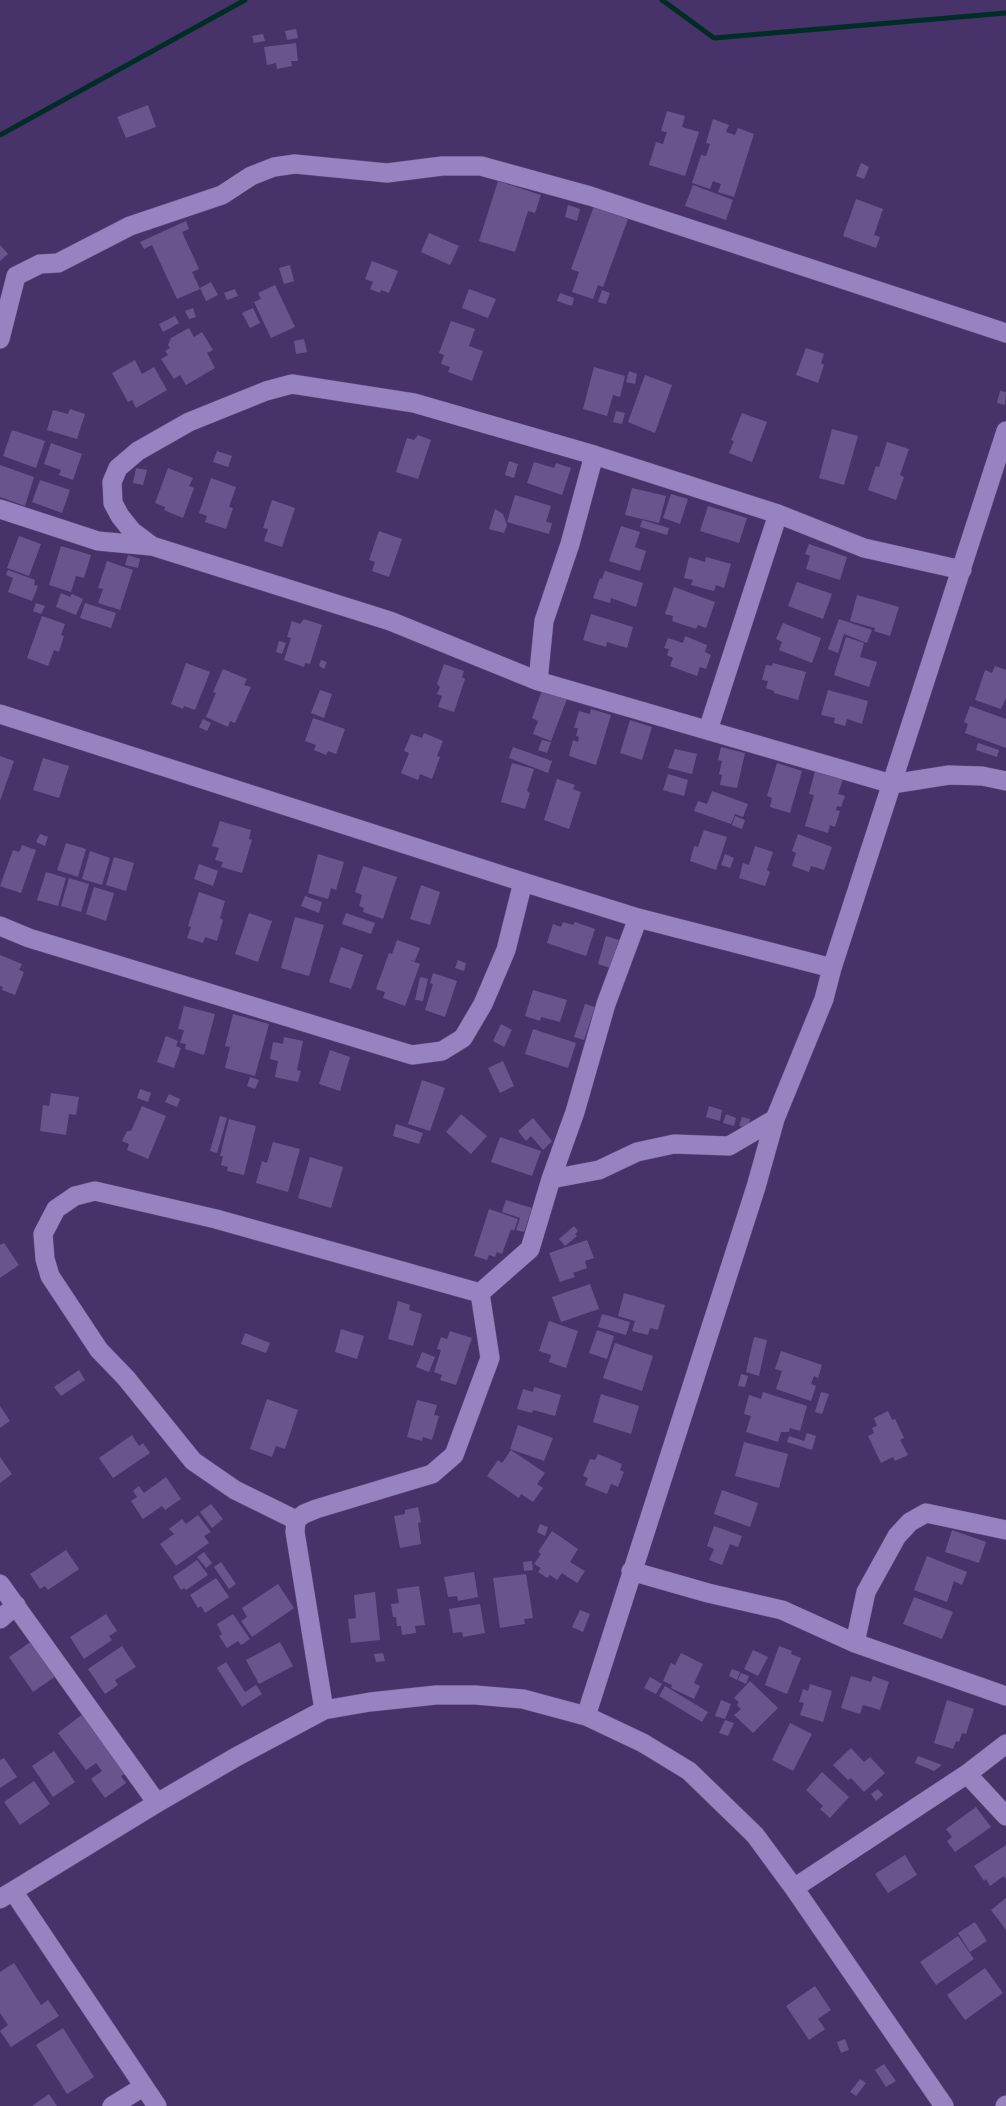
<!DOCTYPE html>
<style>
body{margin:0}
canvas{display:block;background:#473269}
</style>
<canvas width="1006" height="2106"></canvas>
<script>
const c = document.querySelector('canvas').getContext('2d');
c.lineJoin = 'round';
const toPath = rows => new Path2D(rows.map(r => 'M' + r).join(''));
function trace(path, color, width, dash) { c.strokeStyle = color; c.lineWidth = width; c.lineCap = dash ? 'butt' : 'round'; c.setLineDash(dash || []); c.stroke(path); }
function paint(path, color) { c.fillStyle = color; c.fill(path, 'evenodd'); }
trace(toPath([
 [662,0,714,38,1006,13],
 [0,135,245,0]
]), '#002e27', 5);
paint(toPath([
 [296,29,298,38,287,40,285,31],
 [263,34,265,41,254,43,252,36],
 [296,43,298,61,291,61,292,66,277,69,276,63,267,65,264,47],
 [148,105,156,127,126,138,117,117],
 [667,111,685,116,682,127,699,132,685,176,649,165,656,142,663,144,667,132,661,131],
 [713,119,729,125,726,132,735,135,738,128,754,134,734,197,718,192,721,184,713,181,710,189,692,183,701,155,706,156,710,144,706,143],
 [861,163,869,167,864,179,856,176],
 [498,181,541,195,535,213,528,211,515,252,479,241],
 [693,185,733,200,726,220,685,206],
 [856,199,883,209,874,235,880,237,876,248,843,236],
 [568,205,580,209,577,221,565,217],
 [594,206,628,219,603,287,598,285,593,299,572,292,579,272,571,269],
 [186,221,189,229,182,232,199,269,192,272,200,289,177,299,152,245,144,249,140,242],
 [429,233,459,246,450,265,421,252],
 [0,245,8,254,0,261],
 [372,261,398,271,389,293,381,290,380,293,370,289,373,282,365,279],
 [290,265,294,281,284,284,279,268],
 [211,282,218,295,206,301,200,288],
 [275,285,295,327,271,338,254,302,261,299,258,293],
 [235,289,238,296,227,300,224,293],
 [469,289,496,299,488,318,462,308],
 [602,290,610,293,606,304,598,302],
 [560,293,574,298,572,306,557,301],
 [193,308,196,317,189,319,185,311],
 [253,308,260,323,250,328,242,313],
 [175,316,179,323,163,332,159,324],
 [451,321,475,329,469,346,483,351,472,381,448,372,450,367,441,364,444,355,439,353],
 [189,328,194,337,202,332,213,350,207,353,215,368,186,385,180,375,174,379,161,359,168,355,165,351,170,348,168,345,171,338],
 [304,339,307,352,296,354,294,341],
 [806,348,824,354,821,363,824,365,818,383,796,375],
 [135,360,142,374,154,367,167,390,136,408,132,400,128,402,112,373],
 [594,367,625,376,620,397,613,395,607,416,583,409],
 [629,371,637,374,635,384,626,382],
 [645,375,672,385,655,433,628,422],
 [1000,391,1006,392,1005,405,997,403],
 [70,409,85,414,77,439,47,430,53,410,68,414],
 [616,411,625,413,622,424,613,422],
 [742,413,767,422,752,462,729,453,734,441,731,440],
 [832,429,858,436,844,485,819,478],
 [12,430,45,441,36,468,3,456],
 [418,435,431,440,418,479,396,472,407,438,414,440],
 [887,442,909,449,900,475,904,477,896,500,868,490,876,466,879,467],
 [51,443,82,454,73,480,59,475,61,470,44,464],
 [217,451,232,456,228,467,213,462],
 [509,461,518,464,514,478,505,475],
 [534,462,554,468,556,463,571,468,562,495,527,483],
 [0,465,34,477,25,506,0,497],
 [136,468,147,470,143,485,133,483],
 [168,468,193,478,189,486,194,488,183,518,164,510,165,507,155,503],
 [211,478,236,487,229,507,233,508,226,529,205,522,207,516,199,513],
 [40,480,70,490,62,513,32,502],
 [632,488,666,496,659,523,625,515],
 [671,494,688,499,680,524,663,518],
 [515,495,551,506,546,522,552,523,549,534,507,522],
 [272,500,295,508,282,547,264,541,268,529,263,528],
 [708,506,747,518,739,543,700,531],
 [495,509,503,514,507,525,504,533,489,529],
 [642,520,669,528,667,535,640,527],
 [621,526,640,532,635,547,646,551,640,571,609,561],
 [379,531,402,539,389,577,372,571,375,562,369,560],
 [19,536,41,544,29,576,7,568],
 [809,544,847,557,840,580,806,569,810,556,805,554],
 [61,546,91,555,84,578,76,576,71,592,49,585],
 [128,555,140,559,138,568,125,565],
 [689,557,705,562,706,557,731,564,724,588,716,585,714,591,691,585,693,580,684,578],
 [107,561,133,570,120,610,98,603,103,589,98,588],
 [8,570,35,580,34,585,38,586,32,601,8,592,13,578,6,575],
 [605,571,643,583,636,607,611,598,610,603,593,598,600,578,602,579],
 [797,582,832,594,823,619,788,606],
 [674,587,715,602,706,628,698,625,696,629,672,621,673,616,665,614],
 [61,593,70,597,72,594,83,599,76,615,56,607],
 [857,595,899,607,890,636,874,631,875,628,850,621],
 [36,603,45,606,41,614,33,611],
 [85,603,116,613,111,628,80,618],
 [591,614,633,627,627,648,607,642,606,647,583,640],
 [42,616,65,624,61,635,64,636,59,652,54,650,48,666,27,658],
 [304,619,322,625,310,664,305,663,304,667,284,660,291,638,287,637,292,621,300,624],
 [839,619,872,630,867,643,844,634,838,653,828,649],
 [783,623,821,638,812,663,779,650,782,642,776,639],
 [685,636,707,645,705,652,711,655,706,669,700,667,697,676,670,666,673,658,667,655,669,649,664,648,668,638,683,643],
 [846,637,864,643,860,657,877,662,869,687,834,675],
 [279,641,286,643,282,654,276,652],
 [321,660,327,662,324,669,319,666],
 [186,663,210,672,195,710,184,706,183,709,171,704],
 [773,663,806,672,798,700,774,693,774,691,766,688,768,681,762,680,766,665,772,666],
 [444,664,464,671,462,677,465,679,454,712,438,707,442,696,437,694,440,687,437,684],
 [995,666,1006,670,1006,698,1001,709,975,700,985,670,992,673],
 [223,669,247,679,244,685,251,687,235,723,230,721,228,727,206,717,216,693,213,692],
 [320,690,332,694,324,718,311,713],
 [542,690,567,699,551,741,533,734,538,721,532,718],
 [828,690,868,701,862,724,847,719,845,726,834,723,835,718,821,715],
 [970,706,1006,719,1006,748,965,733,968,724,964,722],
 [591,709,611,715,596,765,569,756,573,740,578,742,579,737,576,736,578,728,574,728,579,711,590,714],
 [313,718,345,729,336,754,328,751,326,755,314,750,316,745,305,741],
 [203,719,211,723,207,731,199,727],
 [630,720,652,727,642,760,620,753],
 [424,733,443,741,437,756,440,757,432,779,420,774,418,780,401,773,409,753,404,751,411,734,422,738],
 [542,740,551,742,547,753,538,750],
 [978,743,999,750,997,757,976,750],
 [513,747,552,761,548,773,509,758],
 [721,747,745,753,737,788,720,785,722,775,719,774,722,761,718,760],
 [675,749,697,754,692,774,668,768],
 [0,756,14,761,0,801],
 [43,758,69,766,59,798,33,790],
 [512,763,534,769,527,791,530,793,525,809,501,802],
 [777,763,802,771,790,813,770,807,772,798,767,796],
 [815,771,843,779,838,794,845,796,841,807,837,806,836,810,840,811,835,827,830,825,828,833,805,826,814,795,809,794],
 [668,774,688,780,684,796,663,790],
 [557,779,575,785,573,789,581,792,569,829,544,820],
 [712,791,748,804,743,817,735,814,731,824,694,811,698,801,707,804],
 [735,816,745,820,742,829,732,825],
 [220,821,251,830,249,839,252,840,242,873,221,867,223,862,215,860,219,848,212,846],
 [704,830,727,837,716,870,690,861,694,846,698,847],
 [40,834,48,837,45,846,36,842],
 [798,834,832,847,824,870,811,866,809,872,792,866,796,853,792,851],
 [66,843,86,849,78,877,57,870],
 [22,845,36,850,21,893,0,886,13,850,19,852],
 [755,846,773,852,767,870,770,872,765,886,739,878,743,863,749,865],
 [90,851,110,858,102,885,82,879],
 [318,854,344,862,336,890,331,888,328,899,308,893],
 [725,854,734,858,730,868,721,865],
 [114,857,134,863,126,891,106,885],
 [199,864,218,871,213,886,194,879],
 [363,866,397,877,383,919,363,912,364,908,359,906,362,895,355,892],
 [46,872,66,878,58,906,37,900],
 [69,878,89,884,81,912,61,906],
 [421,885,440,892,430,925,410,919],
 [94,887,114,893,106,921,86,914],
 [199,892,225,901,220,918,223,920,217,941,205,937,203,943,187,938,191,927,188,926],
 [305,896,322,902,319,913,301,906],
 [249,913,272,921,258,962,235,954],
 [346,913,375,923,371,934,342,924],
 [295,917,324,925,309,976,281,968],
 [563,922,573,925,575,922,595,929,586,956,547,943,553,924,561,927],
 [606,936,619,940,610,968,598,964],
 [397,940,420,948,415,961,410,960,420,964,405,1006,383,998,385,992,376,989,389,953,392,954],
 [341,947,363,955,351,989,329,982],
 [0,955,22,964,19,970,24,972,15,995,2,990,3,987,0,986],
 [458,960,466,963,464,971,455,968],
 [433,973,457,981,445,1017,425,1010,433,984,430,983],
 [420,977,428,979,423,1001,415,1000],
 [533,990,567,1000,560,1022,541,1017,540,1021,525,1016],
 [585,1004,595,1007,584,1040,574,1037],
 [184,1006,215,1014,204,1055,185,1049,186,1044,180,1043,184,1030,178,1029],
 [233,1014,269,1024,255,1076,225,1068,230,1047,225,1046],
 [501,1024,512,1030,504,1047,493,1041],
 [533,1029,576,1043,568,1068,525,1054],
 [166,1036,178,1041,176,1046,181,1048,174,1068,157,1062],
 [284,1037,303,1041,297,1070,301,1071,298,1082,275,1077,278,1061,270,1059,273,1042,283,1044],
 [330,1050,350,1057,340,1091,319,1084],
 [503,1061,514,1086,500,1093,488,1068],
 [250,1077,259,1080,255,1089,247,1086],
 [422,1080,445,1088,430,1131,408,1124],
 [140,1089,151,1093,148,1102,137,1098],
 [51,1093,79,1097,76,1115,69,1114,66,1135,40,1131,43,1105,49,1106],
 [169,1094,180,1099,177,1107,165,1102],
 [142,1106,166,1116,148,1159,127,1150,129,1144,122,1141,127,1131,131,1131],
 [709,1106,722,1110,720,1121,706,1117],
 [461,1114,487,1136,471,1154,446,1132],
 [726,1114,736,1118,734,1126,723,1123],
 [220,1116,227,1118,217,1153,210,1151],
 [742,1117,750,1119,748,1128,739,1126],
 [533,1118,552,1141,543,1150,531,1136,526,1141,518,1131],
 [229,1119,256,1126,244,1175,227,1171,228,1167,221,1165,223,1156,220,1156],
 [396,1124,423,1133,419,1144,393,1136],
 [500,1137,541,1151,532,1176,491,1162],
 [273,1142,300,1149,288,1192,256,1183,262,1161,267,1163],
 [310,1157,343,1167,331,1208,298,1198],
 [506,1200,532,1208,524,1232,516,1230,520,1218,502,1212],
 [489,1209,518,1219,514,1231,511,1229,502,1254,497,1252,495,1257,489,1255,487,1260,474,1256],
 [574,1226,578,1231,575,1234,577,1236,565,1246,559,1239],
 [587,1240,594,1258,585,1261,587,1268,573,1273,575,1277,560,1282,549,1253],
 [4,1243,19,1265,0,1278,0,1245],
 [590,1284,599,1309,561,1322,552,1297],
 [624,1293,665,1305,658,1330,650,1328,648,1335,632,1331,635,1321,618,1316],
 [398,1301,410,1305,409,1310,422,1314,413,1346,388,1339],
 [602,1314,630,1322,626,1335,598,1327],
 [549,1321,578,1331,566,1368,549,1362,551,1355,539,1351],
 [341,1329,364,1336,357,1359,335,1352],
 [597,1330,614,1336,607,1359,589,1353],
 [450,1331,472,1338,456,1385,440,1380,442,1375,434,1372,441,1350,437,1349,441,1337,447,1339],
 [245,1333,270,1343,266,1353,241,1344],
 [754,1337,767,1340,759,1376,746,1372],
 [615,1343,653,1356,642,1391,603,1378],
 [781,1351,822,1365,818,1378,814,1376,811,1384,816,1386,811,1401,776,1389,782,1371,775,1369],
 [422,1352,435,1357,429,1372,416,1367],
 [79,1370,85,1380,61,1396,54,1387],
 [741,1374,748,1376,745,1387,738,1386],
 [534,1387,561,1395,555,1416,533,1410,532,1413,517,1409,523,1389,533,1392],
 [763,1392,807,1406,800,1431,790,1428,789,1432,781,1432,778,1442,746,1432,751,1416,744,1414,749,1395,761,1399],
 [821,1392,829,1394,822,1414,815,1412],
 [601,1394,639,1406,631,1434,593,1422],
 [267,1399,298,1410,285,1449,276,1446,272,1457,250,1449],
 [417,1400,437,1405,434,1415,439,1416,432,1440,423,1437,422,1441,407,1437],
 [0,1406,10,1421,0,1428],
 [888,1411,892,1420,895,1419,904,1438,900,1440,908,1455,895,1461,893,1457,881,1463,868,1436,874,1433,872,1428,877,1426,874,1418],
 [518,1425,553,1438,544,1461,510,1449],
 [807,1433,816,1436,812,1450,787,1442,789,1436,804,1441],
 [132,1435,139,1446,143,1443,150,1453,113,1478,99,1458],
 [744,1442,788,1454,779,1488,735,1476],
 [511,1450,545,1473,537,1484,543,1488,533,1502,521,1494,519,1498,487,1476,498,1460,502,1463],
 [598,1454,622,1464,620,1470,624,1472,618,1487,611,1484,607,1494,585,1485,588,1478,583,1476,590,1459,595,1460],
 [0,1457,12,1474,0,1483],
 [166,1477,181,1499,165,1510,162,1506,143,1519,131,1501,137,1497,133,1491,139,1486,144,1493],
 [722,1490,758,1503,750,1527,714,1514],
 [211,1504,223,1519,212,1528,200,1512],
 [418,1507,421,1522,418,1523,421,1544,400,1548,394,1516,405,1514,405,1510],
 [198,1515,211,1532,204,1536,209,1543,176,1566,160,1544,174,1534,169,1529,182,1519,186,1524],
 [540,1524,548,1527,545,1536,537,1532],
 [714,1526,742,1536,738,1547,730,1544,722,1565,709,1560,714,1549,707,1546],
 [952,1530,986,1542,979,1563,945,1552],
 [552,1531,578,1549,570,1562,585,1571,577,1583,562,1573,557,1580,550,1575,547,1578,538,1572,541,1568,534,1564,541,1554,538,1552],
 [66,1550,79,1569,48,1590,45,1586,40,1589,30,1574],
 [204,1552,212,1563,206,1568,197,1557],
 [927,1556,967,1572,962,1585,954,1581,947,1602,914,1590],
 [197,1560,208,1575,186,1590,184,1588,181,1590,173,1577],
 [532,1561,533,1570,524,1571,523,1562],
 [221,1562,236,1584,229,1589,214,1567],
 [474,1572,478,1597,458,1601,457,1596,448,1597,444,1577],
 [526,1574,533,1618,524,1619,525,1624,500,1628,493,1578],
 [216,1578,229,1597,205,1613,201,1606,198,1608,190,1595],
 [278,1584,294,1608,252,1637,241,1621,247,1617,242,1608],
 [419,1586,425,1625,415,1626,416,1633,402,1635,401,1626,397,1626,396,1617,393,1617,391,1604,399,1603,397,1589],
 [375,1592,380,1640,351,1643,348,1619,356,1618,354,1595],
 [914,1597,953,1612,942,1639,903,1624],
 [480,1604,485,1633,463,1637,462,1632,453,1633,449,1609],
 [580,1610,590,1614,583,1632,572,1627],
 [106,1614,117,1631,109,1636,112,1640,84,1659,70,1637],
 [233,1614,250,1639,241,1645,238,1641,227,1648,219,1636,222,1634,217,1624],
 [32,1641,56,1676,33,1692,9,1657],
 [280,1642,293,1666,259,1684,246,1660],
 [122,1646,136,1667,115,1680,118,1685,105,1694,88,1669],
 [779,1646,792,1651,791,1654,801,1658,787,1694,765,1685],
 [753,1650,768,1657,758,1676,744,1669],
 [383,1653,385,1661,376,1662,374,1654],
 [681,1653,703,1664,694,1683,700,1686,694,1699,671,1688,672,1685,663,1681,671,1663,675,1665],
 [226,1662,245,1692,256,1685,262,1694,242,1707,217,1668],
 [732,1669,740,1672,737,1680,729,1676],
 [741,1673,749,1676,746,1684,738,1680],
 [851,1676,871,1682,873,1676,889,1682,880,1710,863,1705,860,1714,841,1708],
 [650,1677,662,1684,656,1694,644,1688],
 [750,1681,778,1708,753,1733,734,1715,741,1709,737,1705,739,1702,734,1698],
 [810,1684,832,1691,823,1722,800,1715,804,1703,799,1702,803,1689,808,1691],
 [665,1686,708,1712,702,1722,659,1696],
 [721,1700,731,1704,725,1719,715,1716],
 [947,1700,974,1709,966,1734,962,1733,959,1742,956,1741,953,1749,934,1743],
 [83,1714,129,1771,121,1776,126,1783,105,1798,91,1779,102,1771,96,1763,86,1770,58,1733],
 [725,1720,734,1723,728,1736,719,1733],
 [790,1723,812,1734,793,1771,772,1760],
 [851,1748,864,1762,870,1757,885,1773,864,1792,851,1778,848,1780,833,1765],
 [54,1751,75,1782,53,1797,32,1766],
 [918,1756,942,1765,934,1771,915,1763],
 [4,1758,17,1777,0,1788,0,1760],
 [822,1772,849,1797,830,1818,820,1809,823,1806,806,1790],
 [34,1781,50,1804,20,1825,4,1802],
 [878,1789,883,1795,876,1801,871,1794],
 [976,1807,991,1827,955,1852,947,1841,952,1837,946,1829],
 [1006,1845,1006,1879,1004,1876,990,1886,986,1879,984,1881,974,1866],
 [905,1855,917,1875,888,1893,875,1874],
 [1006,1898,1006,1930,991,1910],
 [975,1922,987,1941,970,1952,958,1933],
 [958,1936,974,1959,936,1985,920,1962],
 [14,1963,41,2005,48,2000,59,2016,11,2047,0,2031,8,2025,0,2013,0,1972],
 [985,1968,1003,1993,965,2020,947,1995],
 [815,1986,831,2010,818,2019,825,2029,809,2040,786,2006],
 [63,2028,94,2077,67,2094,36,2045],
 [845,2039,849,2050,841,2053,837,2042],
 [884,2064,896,2081,886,2087,875,2070],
 [860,2079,866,2083,856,2096,850,2092],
 [49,2094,57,2106,32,2106]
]), '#69548e');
const minor = toPath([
 [0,339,16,276,40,264,58,263,130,226,222,195,251,176,274,167,295,164,387,173,442,166,481,166,590,196,1006,333],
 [0,509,98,541,151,546],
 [962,570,864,548,778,514,594,455,414,403,292,384,266,391,189,422,138,451,118,468,112,482,113,503,120,516,132,531,152,546,390,621,538,681,892,784,949,775,982,776,1006,781],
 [538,681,544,621,570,544,594,455],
 [0,714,523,882,638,918,832,968],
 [708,730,778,514],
 [0,926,29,938,412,1055,442,1051,463,1038,483,1004,506,950,523,882],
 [551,1179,599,1170,637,1152,674,1144,729,1146,775,1119],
 [296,1520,235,1490,193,1461,126,1378,99,1350,50,1276,45,1259,43,1234,56,1209,75,1196,95,1191,216,1219,480,1293],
 [631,1571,708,1593,782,1610,855,1643,866,1592,897,1536,910,1522,926,1513,1006,1530],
 [0,1584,157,1803],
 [0,1619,16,1605],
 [855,1643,1006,1696],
 [324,1710,295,1532,296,1520,304,1514,316,1509,432,1474,454,1455,490,1358,480,1293,530,1249,551,1179,575,1112,606,1004,638,918],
 [586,1716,756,1187,775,1119,824,999,832,968,1006,431],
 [967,1774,1006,1816],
 [794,1888,967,1774,1006,1744],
 [13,1891,157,2106],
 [0,1899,157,1803,236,1757,324,1710,370,1702,436,1695,475,1695,523,1699,586,1716,643,1743,689,1771,755,1835,794,1888,944,2106],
 [112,2106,143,2087],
 [1005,2106,1006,2105]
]);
trace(minor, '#5f4c7b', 20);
trace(minor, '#9883c1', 19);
</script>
